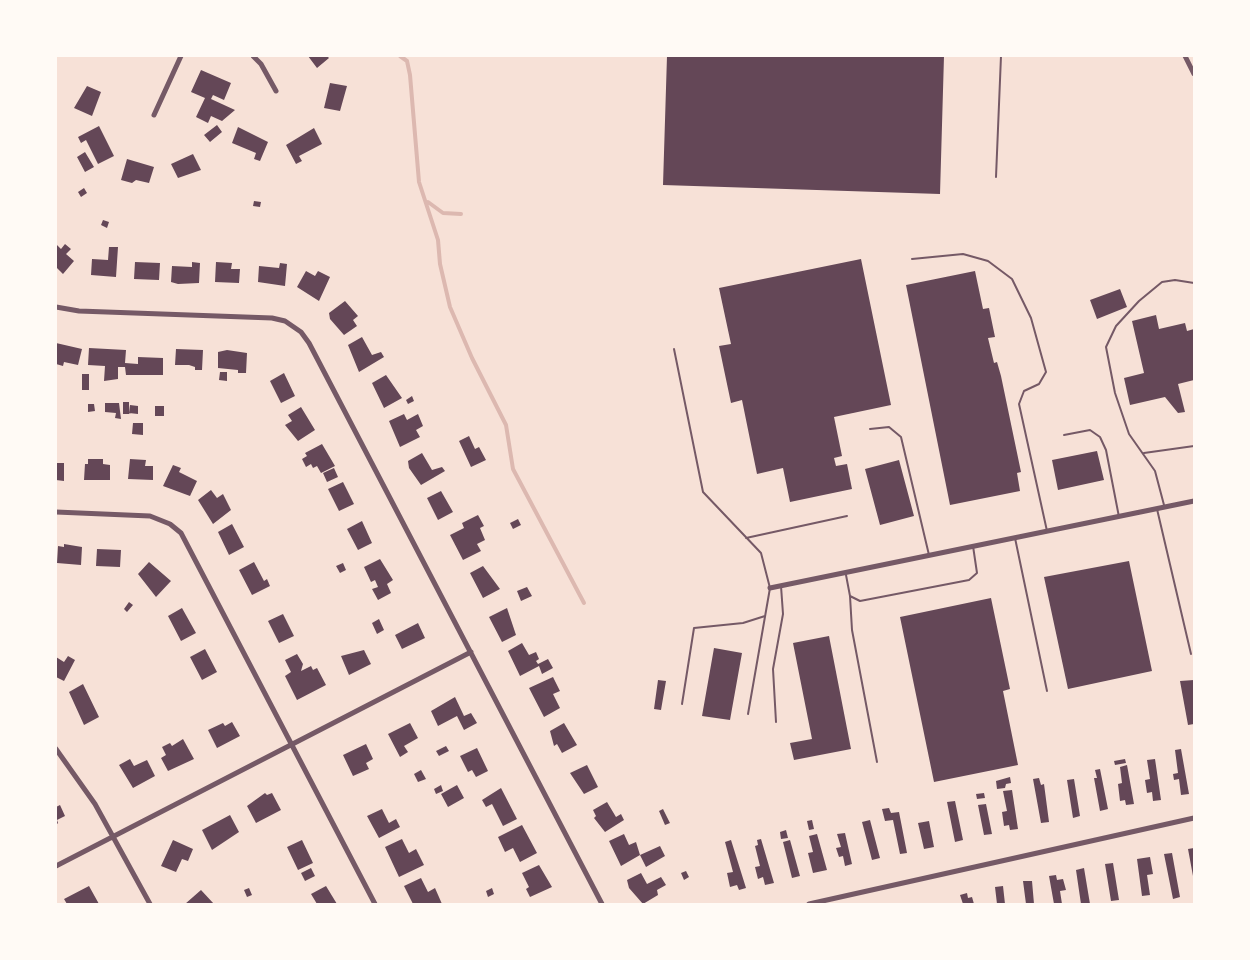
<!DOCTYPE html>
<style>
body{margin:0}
#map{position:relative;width:1250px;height:960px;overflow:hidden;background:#f7e1d7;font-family:Signika,sans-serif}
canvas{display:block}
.frame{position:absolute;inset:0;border:57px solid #fffaf5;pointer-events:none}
</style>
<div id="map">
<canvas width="1250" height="960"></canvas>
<div class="frame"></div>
</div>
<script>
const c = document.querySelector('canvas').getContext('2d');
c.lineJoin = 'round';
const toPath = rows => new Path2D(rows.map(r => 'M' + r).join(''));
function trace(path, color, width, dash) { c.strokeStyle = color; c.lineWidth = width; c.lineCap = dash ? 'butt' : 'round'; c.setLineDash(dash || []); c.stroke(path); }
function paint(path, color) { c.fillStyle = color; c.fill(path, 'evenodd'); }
trace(toPath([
 [400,56,407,61,410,75,419,182,438,240,440,264,450,307,472,358,506,425,513,469,584,603],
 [428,202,443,213,461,214]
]), '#dcb8b0', 4);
paint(toPath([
 [308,56,327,56,329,58,317,68],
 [667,56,944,56,940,194,663,185],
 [201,70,231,83,224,100,213,95,211,99,235,110,222,121,211,116,208,123,196,117,205,98,191,92],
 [330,83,347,86,340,111,324,108],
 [87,86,101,92,92,116,74,108],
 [217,125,222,132,210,142,204,135],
 [99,126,114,156,98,164,86,140,81,143,78,137],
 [238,127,268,142,260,161,254,159,256,153,232,143],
 [314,128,322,144,299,156,302,161,296,164,286,145],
 [85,152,94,167,85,172,77,157],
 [193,154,201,170,178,178,171,164],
 [127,159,154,167,149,183,136,180,132,183,121,180],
 [84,188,87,193,81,197,78,192],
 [254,201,261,202,260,207,253,206],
 [103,220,109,222,107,228,101,225],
 [56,244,61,249,65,244,71,249,66,254,74,261,63,274,56,267],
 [109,247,118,247,116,277,91,275,92,259,108,260],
 [861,259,891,405,834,417,842,456,834,458,836,466,847,464,852,489,790,502,783,468,757,474,742,400,731,403,719,346,731,344,719,288],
 [135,262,160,263,159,280,134,279],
 [192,262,200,263,199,283,178,284,171,282,172,266,192,267],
 [216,262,232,263,231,269,240,269,239,283,215,282],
 [280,263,287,264,285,286,258,282,259,266,279,268],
 [306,271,315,276,318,271,330,277,319,301,297,287],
 [975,271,983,309,989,308,995,337,988,338,994,363,997,362,1001,376,1021,472,1017,473,1020,491,950,505,906,285],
 [1120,289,1127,307,1097,319,1090,300],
 [345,301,358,316,353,320,357,326,344,335,330,319,329,313],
 [1156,315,1159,329,1185,323,1187,331,1194,329,1194,380,1178,384,1185,412,1178,413,1165,397,1130,405,1124,378,1144,373,1132,321],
 [362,337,372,355,381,352,384,357,359,372,348,345],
 [56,343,82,349,78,365,64,362,63,366,56,364],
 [89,348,126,350,125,363,138,364,138,357,163,358,163,375,126,375,125,367,118,367,118,379,104,381,105,366,88,365],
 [176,349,203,350,202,370,195,370,195,367,189,365,175,365],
 [227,350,247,353,246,373,238,373,238,370,218,368,218,352],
 [220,372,227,372,227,381,219,380],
 [284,373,295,396,281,403,270,381],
 [82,374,89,374,89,390,82,390],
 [386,375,402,398,384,408,372,383],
 [412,396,414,401,408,404,406,400],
 [123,402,129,402,129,414,123,414],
 [105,403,119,403,121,419,115,418,116,413,105,412],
 [88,404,94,404,95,411,88,412],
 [130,405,138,406,138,414,129,413],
 [155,406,164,406,164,416,155,416],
 [301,407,315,430,298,441,285,425,292,421,288,415],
 [404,414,407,420,418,414,423,426,416,430,420,437,400,447,389,421],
 [133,423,143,423,143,435,132,434],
 [469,436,475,449,479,447,486,460,471,467,459,441],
 [322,444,335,466,321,473,317,466,313,468,311,464,306,467,302,459,307,456,305,453],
 [1097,451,1104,480,1058,490,1052,460],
 [422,453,432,470,442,467,445,471,421,485,409,468,408,461],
 [88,459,103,459,103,464,110,465,110,480,84,480,85,464,88,464],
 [130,459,146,460,145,466,153,466,153,480,128,479],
 [899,460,914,516,880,525,865,469],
 [56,463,64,463,64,481,56,480],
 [173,465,181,468,179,472,197,481,190,496,163,486],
 [334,468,338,477,327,482,323,473],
 [343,482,354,504,339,511,328,489],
 [211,490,217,498,223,494,231,510,213,524,198,500],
 [441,491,453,512,438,520,427,498],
 [478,515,484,526,480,528,485,540,477,544,481,551,463,560,450,535,464,528,462,523],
 [518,519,521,525,513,529,510,523],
 [362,521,372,543,358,550,347,529],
 [232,524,244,547,229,555,218,532],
 [64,544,82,547,81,565,57,563,58,546,64,547],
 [97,549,121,550,120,567,96,566],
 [380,559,393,580,387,584,391,593,378,600,372,589,378,587,375,580,371,582,364,567],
 [1129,561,1152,671,1068,689,1044,577],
 [149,562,171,581,156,597,138,574],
 [254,562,264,581,267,579,270,586,252,595,239,570],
 [343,563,346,570,340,573,336,566],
 [483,566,500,589,483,598,470,573],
 [527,587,532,596,521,601,517,591],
 [991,598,1010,689,1003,691,1018,765,934,782,900,617],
 [129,602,133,605,127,612,124,609],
 [182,608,196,633,181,641,168,616],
 [507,608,516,635,502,642,489,617],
 [283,614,294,636,279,643,268,621],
 [379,619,384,630,377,634,372,623],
 [418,623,425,638,402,649,395,635],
 [829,636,851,749,794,760,790,743,812,739,793,643],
 [522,643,529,655,536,652,539,659,536,661,538,664,548,659,553,668,542,674,539,666,520,676,508,651],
 [714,648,742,653,730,720,702,716],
 [205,649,217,672,202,680,190,657],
 [364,650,371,664,349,675,341,656],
 [297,654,303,664,301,671,311,666,313,670,317,668,326,685,297,700,285,676,291,672,285,660],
 [68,656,75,660,64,681,56,677,56,657,64,662],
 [553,677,560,691,553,694,560,708,544,717,529,688],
 [658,680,666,681,661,710,654,709],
 [1194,680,1194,724,1188,725,1180,681],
 [83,684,99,717,84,725,69,692],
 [455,697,464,716,471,713,477,723,464,730,457,716,438,726,431,711],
 [232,722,240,736,217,748,208,730,223,723,225,726],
 [410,723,418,738,404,746,408,752,400,757,388,734],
 [564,723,577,745,562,753,557,744,554,746,550,731],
 [183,739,194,759,168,771,161,758,166,755,162,747,170,743,172,746],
 [366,744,373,759,366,763,369,769,353,776,343,755],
 [446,746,449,751,439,756,436,751],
 [477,748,488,771,476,777,472,770,468,772,460,756],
 [1181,749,1189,794,1181,795,1179,779,1174,780,1173,774,1178,773,1175,750],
 [130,759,134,766,147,760,155,776,133,788,119,765],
 [1125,759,1126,763,1115,765,1114,761],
 [1155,759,1161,800,1153,801,1152,792,1147,793,1145,780,1150,779,1147,760],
 [587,765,598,787,584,794,570,773],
 [1127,765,1134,804,1126,805,1125,800,1120,801,1118,784,1122,783,1120,767],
 [1100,769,1108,809,1100,811,1094,778,1097,778,1095,770],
 [421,770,426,779,418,782,414,774],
 [1010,777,1011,783,1006,784,1005,788,997,789,996,781],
 [1039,778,1041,785,1044,784,1049,822,1041,823,1033,779],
 [1074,779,1080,816,1073,818,1067,780],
 [441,785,443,791,436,794,434,789],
 [457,785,464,798,448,807,441,794],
 [501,788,517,819,503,826,492,804,486,807,482,800],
 [1012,790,1018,829,1010,830,1009,825,1004,826,1002,812,1007,811,1003,791],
 [265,793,267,795,272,793,281,810,256,823,247,806],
 [984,793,985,798,977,799,976,794],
 [955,801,963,840,955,842,947,802],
 [607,802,616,817,621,814,624,820,605,832,594,818,596,816,593,810],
 [986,804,992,834,984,835,978,805],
 [60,805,65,816,57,820,58,823,56,825,56,807],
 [889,808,891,813,899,812,907,853,900,854,893,820,885,821,882,809],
 [382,809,389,823,396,819,400,827,379,838,367,816],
 [663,809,670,823,665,825,659,811],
 [230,815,239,832,212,850,202,830],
 [812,820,814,829,809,830,807,821],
 [870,820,880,858,872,860,862,822],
 [929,821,934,847,924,849,918,823],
 [522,825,537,853,520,862,513,848,505,852,498,837],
 [786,830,788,838,781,839,780,832],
 [845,833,852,864,845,866,843,856,839,857,836,848,841,847,837,834],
 [624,834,629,845,636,842,640,855,621,866,609,841],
 [817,834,827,870,813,873,808,853,813,852,809,836],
 [402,839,409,853,416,849,424,865,399,877,385,847],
 [761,839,774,883,765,885,763,877,758,879,755,867,760,866,755,846,758,845,757,840],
 [173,840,193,849,188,861,182,859,176,872,161,866],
 [302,840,313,863,298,870,287,847],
 [731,840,746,888,739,890,737,885,730,887,727,873,733,872,725,842],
 [790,840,800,876,792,878,783,842],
 [660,846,665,856,646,867,640,855],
 [1194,848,1194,876,1193,876,1188,849],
 [1172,853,1180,897,1173,899,1164,854],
 [1150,857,1153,874,1147,875,1150,895,1142,896,1137,859],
 [1113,863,1119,900,1111,901,1105,864],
 [539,865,552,887,530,897,526,889,529,887,522,873],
 [311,868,315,876,305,881,301,873],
 [1084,868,1090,904,1081,904,1076,870],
 [686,871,689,877,684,880,681,873],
 [641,873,647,884,661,877,666,885,657,890,658,895,643,904,629,888,627,880],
 [1056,875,1057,880,1063,879,1066,890,1060,891,1062,904,1054,904,1049,876],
 [421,878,428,892,435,888,442,904,413,904,404,886],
 [1023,881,1032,881,1034,904,1026,904],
 [89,886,99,904,67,904,64,899],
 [326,886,337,904,317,904,311,894],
 [1003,886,1005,904,997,904,995,887],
 [249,888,252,895,247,897,244,890],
 [492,888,494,894,488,897,486,891],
 [201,890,214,904,185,904],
 [967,893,968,898,972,897,974,904,963,904,960,895]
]), '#644757');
trace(toPath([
 [996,177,1001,56],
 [912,259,963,254,988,261,1012,279,1031,318,1046,372,1039,384,1024,391,1019,404,1047,531],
 [674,349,703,492,761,553,770,588,748,714],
 [870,429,889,427,901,437,929,555],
 [1064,435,1090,430,1100,437,1106,450,1119,517],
 [1144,453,1194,446],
 [1164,505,1155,471,1129,434,1115,393,1106,347,1116,326,1139,301,1162,282,1175,280,1194,283],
 [1157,509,1191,654],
 [746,538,847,516],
 [1015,538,1047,691],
 [846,575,850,596,860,601,969,580,977,573,973,546],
 [850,596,852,630,877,762],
 [682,704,694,628,743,623,765,616],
 [776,722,773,669,783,614,781,586]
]), '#755966', 2);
trace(toPath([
 [253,56,261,64,276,91],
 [1185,56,1194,74],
 [154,115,181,56],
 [56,307,79,311,272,318,285,321,301,332,309,343,602,904],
 [56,512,150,516,170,524,181,533,375,904],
 [770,588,1194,501],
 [56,749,95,804,150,904],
 [56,866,471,652],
 [809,904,1194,818]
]), '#755966', 5);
</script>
